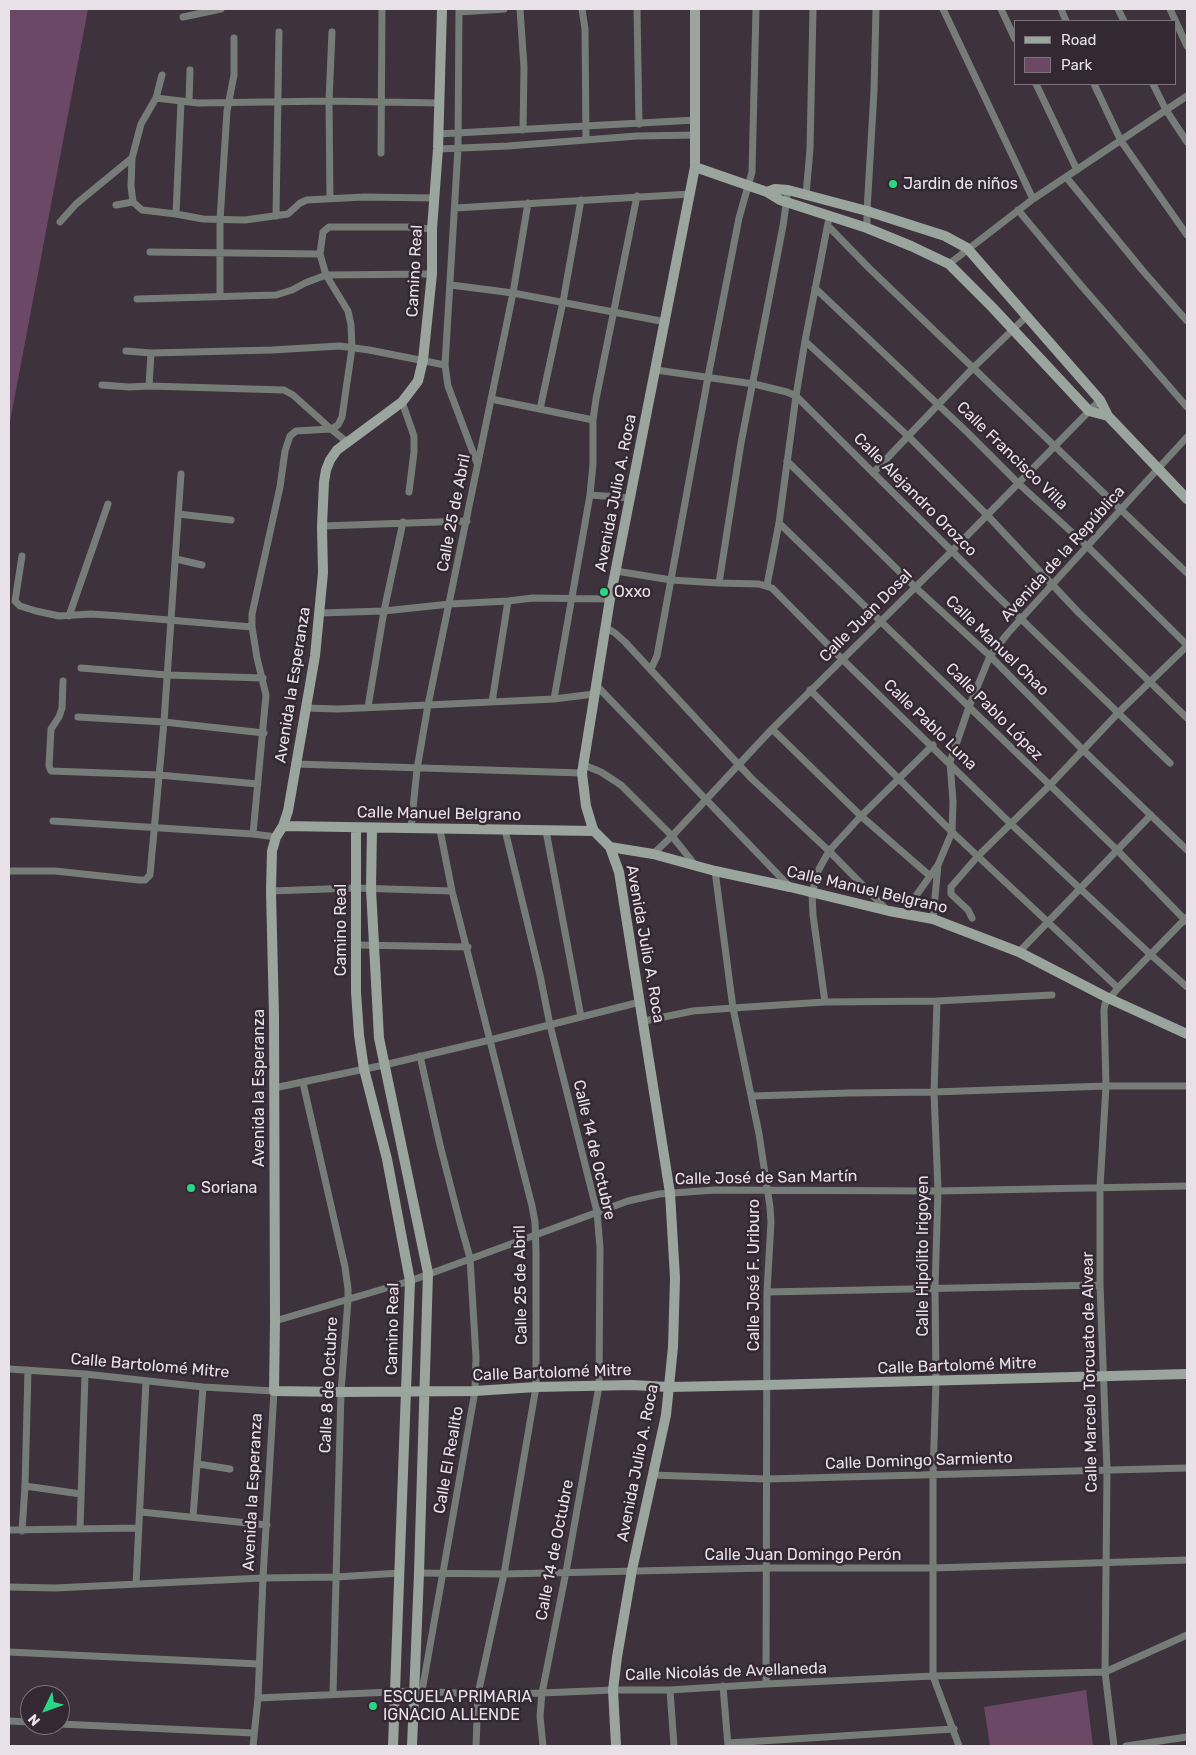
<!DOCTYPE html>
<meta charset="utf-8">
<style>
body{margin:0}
#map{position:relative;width:1196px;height:1755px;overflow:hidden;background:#3e323c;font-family:Rubik,sans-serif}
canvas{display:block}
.frame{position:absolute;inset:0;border:10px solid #e9e1e8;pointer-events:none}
.legend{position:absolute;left:1014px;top:20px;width:162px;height:65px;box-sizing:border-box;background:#342832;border:1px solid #7c727b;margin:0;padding:6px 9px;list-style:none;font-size:15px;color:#e9e1e8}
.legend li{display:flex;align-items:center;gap:10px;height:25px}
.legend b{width:25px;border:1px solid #7c727b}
.north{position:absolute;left:20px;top:1685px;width:50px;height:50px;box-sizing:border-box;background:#342832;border:1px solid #7c727b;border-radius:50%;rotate:228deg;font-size:14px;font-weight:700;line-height:20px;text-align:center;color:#e9e1e8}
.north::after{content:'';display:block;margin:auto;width:18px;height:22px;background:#28d885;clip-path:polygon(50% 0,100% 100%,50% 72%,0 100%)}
</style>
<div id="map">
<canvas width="1196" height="1755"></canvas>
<div class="frame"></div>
<ul class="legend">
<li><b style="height:6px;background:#9aa59d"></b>Road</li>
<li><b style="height:14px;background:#6b4866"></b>Park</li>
</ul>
<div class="north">N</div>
</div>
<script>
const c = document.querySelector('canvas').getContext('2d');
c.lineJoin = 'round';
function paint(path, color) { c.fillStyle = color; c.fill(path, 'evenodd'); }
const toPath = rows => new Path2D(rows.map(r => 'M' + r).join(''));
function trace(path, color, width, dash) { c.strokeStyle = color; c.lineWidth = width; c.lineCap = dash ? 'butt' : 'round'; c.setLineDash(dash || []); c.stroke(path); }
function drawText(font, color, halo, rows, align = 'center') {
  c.font = font + ' Rubik,sans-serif'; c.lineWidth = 5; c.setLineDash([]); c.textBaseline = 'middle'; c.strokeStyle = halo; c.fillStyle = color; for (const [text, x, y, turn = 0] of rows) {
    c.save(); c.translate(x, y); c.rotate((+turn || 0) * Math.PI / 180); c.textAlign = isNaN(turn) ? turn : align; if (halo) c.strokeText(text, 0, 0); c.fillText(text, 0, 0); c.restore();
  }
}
paint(toPath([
 [9,9,88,9,9,427],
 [1086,1690,1093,1746,990,1746,984,1707]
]), '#6b4866');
trace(toPath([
 [459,9,458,148,445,365,448,386,477,463],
 [520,9,524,67,523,130],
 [582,9,585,29,586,140],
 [637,9,639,124],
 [943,9,1033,199],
 [1001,9,1015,39],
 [1061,9,1066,21],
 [1118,9,1124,21],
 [1170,9,1187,46],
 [459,12,504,9],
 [183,17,221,9],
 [1036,84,1077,170],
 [1094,84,1121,141,1187,235],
 [1153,84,1166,110,1187,142],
 [156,98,198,103,329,101,439,103],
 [189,102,190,70],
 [438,134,696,120],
 [438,149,508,146,637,136,696,135],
 [381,153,382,9],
 [1066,177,1143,271,1187,321],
 [806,195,810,149,813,9],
 [330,198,329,101,332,32],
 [133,202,131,186,132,158,141,124,156,98,162,75],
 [116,205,133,202,142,210,176,214,203,219,245,220,288,214,300,203,307,200,364,197,434,198],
 [455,208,691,194],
 [1018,210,1079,283,1187,407],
 [176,214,181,102],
 [276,216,279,32],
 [60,222,76,204,132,158],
 [828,226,869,268,1187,573],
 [867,228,867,211,874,91,876,9],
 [150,252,320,254],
 [949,264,1033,199,1187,96],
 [451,285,513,293,666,322],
 [815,288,968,433,1018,483,1088,547,1187,645],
 [220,296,220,220,227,111,234,75,234,38],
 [137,299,276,295,292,290,305,283,326,275,432,274],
 [805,341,908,436,987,515,1078,612,1187,718],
 [126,351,151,353,272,350,340,346,369,350,445,365],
 [656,370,754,384,787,392,796,396,989,588,1170,763],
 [102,385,129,387,149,386,284,390,293,395,331,429,338,425,342,417,352,348,351,325,348,311,326,275,320,254,323,232,329,227,408,227,432,229],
 [149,386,151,353],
 [491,399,593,420],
 [402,402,414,436,414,452,409,492],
 [540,409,563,302,581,200],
 [787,461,915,587,990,656,1083,750,1187,850],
 [873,473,973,368,1027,316],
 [590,495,631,498],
 [178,514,231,520],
 [779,523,1117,850,1187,922],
 [322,526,467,521],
 [22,556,15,601,20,606,36,611,59,616,91,614,121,616,252,627],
 [176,559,202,565],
 [616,571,671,580,719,583,759,584,772,588,842,659,1011,824,1150,954,1187,987],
 [719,583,741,443,783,226,788,190],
 [767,585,779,523,796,396,805,341,828,223],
 [320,613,384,611,450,604,508,601,533,598,610,599],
 [69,616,108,504],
 [605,627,615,633,625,642,751,778,829,851,886,909],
 [81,668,167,675,263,678],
 [651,669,657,656,708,377,739,218,752,172,756,9],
 [63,681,62,708,59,717,51,729,49,766,51,771,159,775,258,784],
 [596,685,789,886],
 [810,690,952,832,1118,988],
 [554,699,590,495,593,464,593,420,596,399,637,196],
 [492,702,508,601],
 [368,707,384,611,403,522],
 [305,708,338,709,428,705,554,699,594,694],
 [78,717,164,722,264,733],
 [772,729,861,816,930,876,938,865],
 [295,764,582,773],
 [584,765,601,772,621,785,672,836,695,865],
 [53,821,253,834,276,837],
 [411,828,417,769,428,705,513,293,528,203],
 [440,830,452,891,532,1206,535,1222,536,1252,536,1387,504,1574,478,1694,476,1746],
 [505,830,540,975,550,1025,597,1212,600,1248,599,1386,566,1572,542,1693,540,1716,543,1746],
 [546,831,581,1017],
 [253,834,266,695,257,658,252,627,252,614,280,487,285,451,290,436,296,431,331,429,347,442],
 [653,854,672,836,772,729,952,551,1100,400],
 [9,871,55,871,139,880,145,880,150,875,164,722,181,474],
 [715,871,733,1008,759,1134,770,1207,771,1222,767,1292,766,1684],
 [271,891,355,888,452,891],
 [903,914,930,876],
 [972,918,968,910,951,894,951,887,978,856,1049,786,1119,712,1187,646],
 [933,919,938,865,952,832,953,802,950,762,969,707,990,656,1008,633,1187,437],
 [356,945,468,947],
 [1019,952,1151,815],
 [937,1001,934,1092,938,1191,935,1289,936,1382,933,1474,933,1676,959,1746],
 [825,1002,813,915,812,893,818,871,829,851,861,816,933,745],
 [644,1021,693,1011,733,1008,825,1002,937,1001,1052,995],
 [420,1056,440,1145,459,1219,470,1258,476,1357,475,1391,422,1691],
 [303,1083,345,1267,348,1289,348,1300,341,1392,333,1694],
 [274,1088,384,1065,490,1040,640,1002],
 [752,1096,848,1093,934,1092,1106,1086,1187,1086],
 [767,1292,1100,1285],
 [275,1321,410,1281,628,1201,659,1194,715,1190,938,1191,1187,1186],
 [9,1369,85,1374,203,1387,274,1391,263,1578,258,1698,253,1746],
 [198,1464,230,1469],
 [652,1475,767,1479,1187,1468],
 [25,1486,81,1494],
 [141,1512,267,1525],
 [193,1517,203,1387],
 [80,1529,85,1374],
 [9,1530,138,1528],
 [22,1531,25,1486,28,1370],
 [419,1573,504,1574,767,1568,933,1568,1187,1560],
 [136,1584,146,1381],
 [9,1587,55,1588,263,1578,336,1577,400,1573],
 [9,1652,259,1664],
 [723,1686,728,1746],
 [670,1690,674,1746],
 [258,1698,413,1691,478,1694,542,1693,613,1690,670,1690,766,1684,933,1676,1105,1672,1187,1635],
 [9,1721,30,1722],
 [60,1724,254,1733],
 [728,1743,954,1729],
 [1114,1746,1105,1672,1107,1470,1100,1285,1100,1187,1106,1086,1104,1010,1105,1004,1118,988,1187,917],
 [1126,1746,1187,1737]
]), '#767d78', 7);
trace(toPath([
 [442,9,438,149,432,229,432,274,423,360,418,381,402,402,337,450,330,460,326,470,324,482,322,526,323,573,315,656,288,811,283,826,276,837,272,851,271,891,274,1016,275,1321,274,1391,341,1392,475,1391,536,1387,632,1385,669,1387,767,1385,1187,1374],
 [695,167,767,192,780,200,867,228,911,246,949,264,992,307,1089,411,1108,416],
 [767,192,775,189,788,190,867,211,945,236,967,248,1100,400,1108,416,1187,499],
 [283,826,594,831],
 [356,828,356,992,359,1035,364,1069,387,1159,410,1281,393,1746],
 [372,828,371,889,379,1038,428,1273,419,1573,412,1746],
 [610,847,653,854,715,871,790,887,889,911,933,919,1019,952,1108,998,1187,1034],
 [616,1746,613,1690,617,1657,632,1570,666,1415,673,1347,675,1278,670,1193,619,872,610,847,594,831,592,826,586,806,582,773,610,599,695,167,695,9]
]), '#9aa59d', 10);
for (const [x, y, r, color] of [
 [893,184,5,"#28d885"],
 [604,592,5,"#28d885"],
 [191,1188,5,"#28d885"],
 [373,1706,5,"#28d885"]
]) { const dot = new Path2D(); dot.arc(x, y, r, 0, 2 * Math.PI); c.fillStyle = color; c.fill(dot); trace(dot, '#342832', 2); }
drawText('16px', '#e9e1e8', '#342832', [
 ["Jardin de niños",903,184],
 ["Oxxo",614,592],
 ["Soriana",201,1188],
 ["ESCUELA PRIMARIA",383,1697],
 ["IGNACIO ALLENDE",383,1715]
], 'left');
drawText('16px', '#e9e1e8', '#342832', [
 ["Camino Real",415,271,-87],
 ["Calle Francisco Villa",1012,456,44],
 ["Avenida Julio A. Roca",616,493,-79],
 ["Calle Alejandro Orozco",915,495,45],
 ["Calle 25 de Abril",454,513,-79],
 ["Avenida de la República",1063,554,-48],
 ["Calle Juan Dosal",866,616,-45],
 ["Calle Manuel Chao",997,646,44],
 ["Avenida la Esperanza",293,685,-81],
 ["Calle Pablo López",994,712,45],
 ["Calle Pablo Luna",930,725,44],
 ["Calle Manuel Belgrano",439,814,1],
 ["Calle Manuel Belgrano",867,890,13],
 ["Camino Real",341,930,-90],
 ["Avenida Julio A. Roca",645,944,80],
 ["Avenida la Esperanza",259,1088,-90],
 ["Calle 14 de Octubre",594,1150,77],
 ["Calle José de San Martín",766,1178,-1],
 ["Calle Hipólito Irigoyen",923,1256,-90],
 ["Calle José F. Uriburo",754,1275,-90],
 ["Calle 25 de Abril",521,1285,-91],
 ["Camino Real",393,1329,-89],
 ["Calle Bartolomé Mitre",150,1366,5],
 ["Calle Bartolomé Mitre",957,1366,-2],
 ["Calle Marcelo Torcuato de Alvear",1090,1372,-91],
 ["Calle Bartolomé Mitre",552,1373,-2],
 ["Calle 8 de Octubre",329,1385,-87],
 ["Calle El Realito",449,1460,-80],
 ["Calle Domingo Sarmiento",919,1461,-2],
 ["Avenida Julio A. Roca",638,1463,-79],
 ["Avenida la Esperanza",253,1492,-87],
 ["Calle 14 de Octubre",555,1550,-79],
 ["Calle Juan Domingo Perón",803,1555],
 ["Calle Nicolás de Avellaneda",726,1672,-2]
]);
</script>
